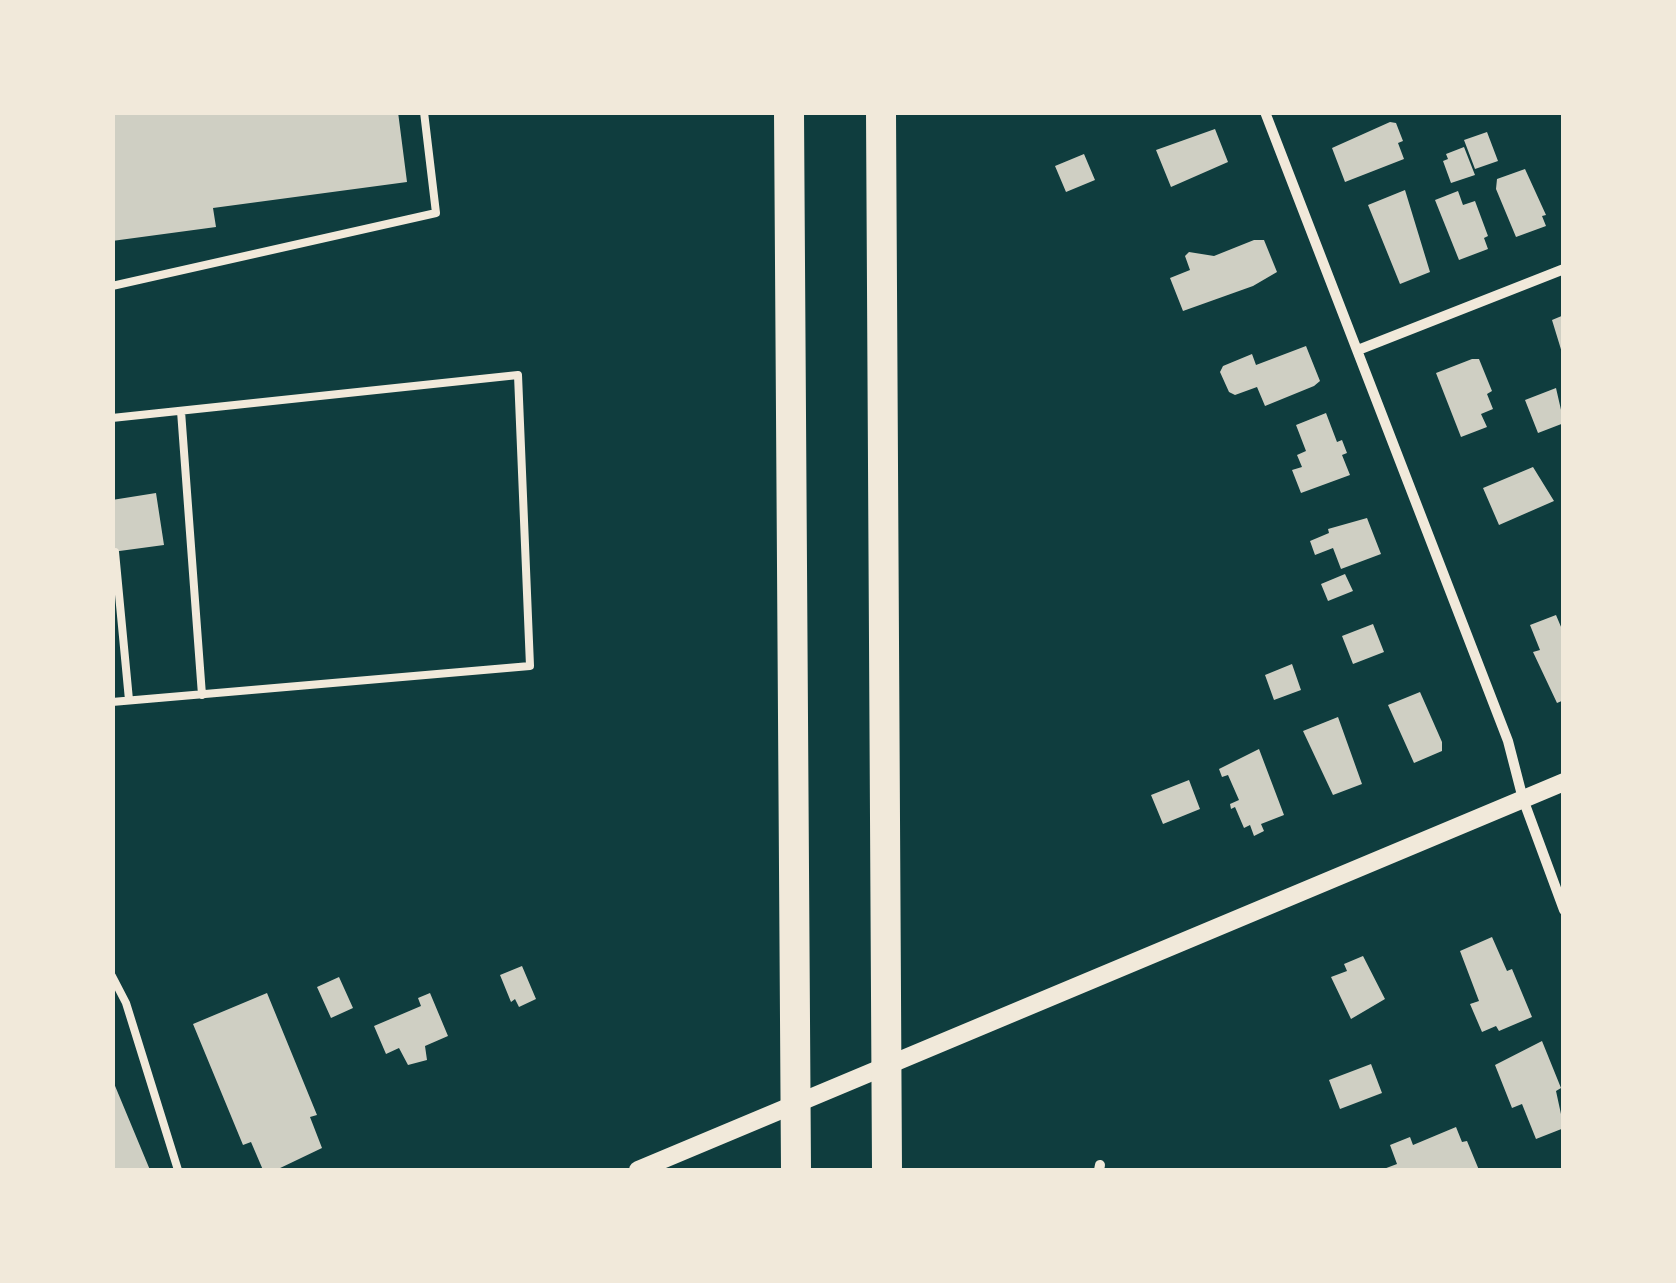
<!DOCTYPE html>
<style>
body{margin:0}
#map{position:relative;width:1676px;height:1283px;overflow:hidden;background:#0f3d3e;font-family:Signika,sans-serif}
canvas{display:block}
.frame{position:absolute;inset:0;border:115px solid #f1e9da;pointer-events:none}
</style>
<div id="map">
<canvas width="1676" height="1283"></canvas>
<div class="frame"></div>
</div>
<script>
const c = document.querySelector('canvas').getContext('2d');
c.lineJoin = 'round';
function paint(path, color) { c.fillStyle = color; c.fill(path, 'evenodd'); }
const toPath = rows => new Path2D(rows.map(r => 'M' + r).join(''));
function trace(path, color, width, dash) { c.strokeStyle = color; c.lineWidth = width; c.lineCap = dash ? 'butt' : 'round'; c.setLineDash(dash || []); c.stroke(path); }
paint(toPath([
 [112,112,398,112,407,182,213,208,216,227,112,241],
 [1390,122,1396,123,1403,141,1398,143,1404,159,1345,182,1332,148],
 [1215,129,1228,162,1171,187,1156,150],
 [1487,132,1498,161,1475,169,1464,140],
 [1464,147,1475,175,1451,183,1443,161,1448,159,1446,154],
 [1084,154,1095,180,1066,192,1055,166],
 [1525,169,1546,215,1542,216,1546,226,1516,237,1496,189,1497,179],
 [1405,190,1430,272,1400,284,1368,205],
 [1458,191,1463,205,1475,201,1488,236,1484,238,1488,249,1459,260,1435,200],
 [1254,240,1264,240,1277,272,1253,286,1183,311,1170,278,1190,270,1185,256,1189,252,1214,256],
 [1564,315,1564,356,1563,356,1552,320],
 [1306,346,1320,381,1314,386,1265,406,1257,387,1235,395,1229,392,1220,372,1223,366,1252,354,1256,365],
 [1472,359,1479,359,1492,391,1487,394,1493,409,1481,414,1487,427,1461,437,1436,373],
 [1556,388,1564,423,1538,433,1525,400],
 [1326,413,1337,442,1342,440,1347,453,1342,455,1350,475,1301,493,1292,470,1302,467,1297,455,1306,451,1296,425],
 [1533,467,1554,501,1499,525,1483,488],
 [156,493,164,545,112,552,112,500],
 [1367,518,1381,554,1341,569,1333,548,1315,555,1310,541,1329,533,1328,529],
 [1345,574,1353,591,1328,601,1321,584],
 [1556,615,1564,634,1564,700,1557,703,1533,652,1540,650,1530,625],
 [1373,624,1384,652,1353,664,1342,636],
 [1292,664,1301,690,1274,700,1265,675],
 [1420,692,1442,742,1442,751,1414,763,1388,705],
 [1338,717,1362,784,1333,795,1303,731],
 [1259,749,1284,815,1261,824,1264,831,1254,836,1250,825,1244,828,1235,807,1231,809,1230,804,1239,800,1228,775,1222,777,1219,769],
 [1189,780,1200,809,1163,824,1151,795],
 [1492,937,1507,971,1512,969,1532,1017,1499,1031,1496,1026,1482,1032,1470,1004,1479,1001,1460,951],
 [1363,956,1385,999,1351,1019,1331,977,1347,971,1344,964],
 [522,966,536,999,519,1007,515,999,511,1002,500,975],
 [339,977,353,1008,331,1018,317,987],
 [267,993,317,1115,310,1117,322,1148,276,1170,263,1170,251,1142,243,1145,193,1024],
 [430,993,448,1036,425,1046,427,1060,408,1065,399,1048,386,1054,374,1026,421,1006,418,998],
 [1542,1041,1561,1088,1556,1091,1564,1128,1536,1139,1522,1104,1512,1108,1495,1065],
 [1371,1064,1382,1093,1340,1109,1329,1080],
 [113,1081,150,1170,113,1170],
 [1456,1127,1462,1142,1467,1141,1479,1170,1381,1170,1397,1164,1390,1145,1410,1137,1413,1145]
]), '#cfcfc3');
trace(toPath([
 [112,286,436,213,424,112],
 [181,411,202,695],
 [112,418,518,375,530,666,112,702],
 [115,552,129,700],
 [112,976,126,1003,178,1170]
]), '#f1e9da', 8);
trace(toPath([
 [1265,112,1508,741,1523,799,1564,910],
 [1358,350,1564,269],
 [1099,1170,1100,1165]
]), '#f1e9da', 10);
trace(toPath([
 [638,1170,1564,782]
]), '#f1e9da', 18);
trace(toPath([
 [789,112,796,1170],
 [881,112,887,1170]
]), '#f1e9da', 30);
</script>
